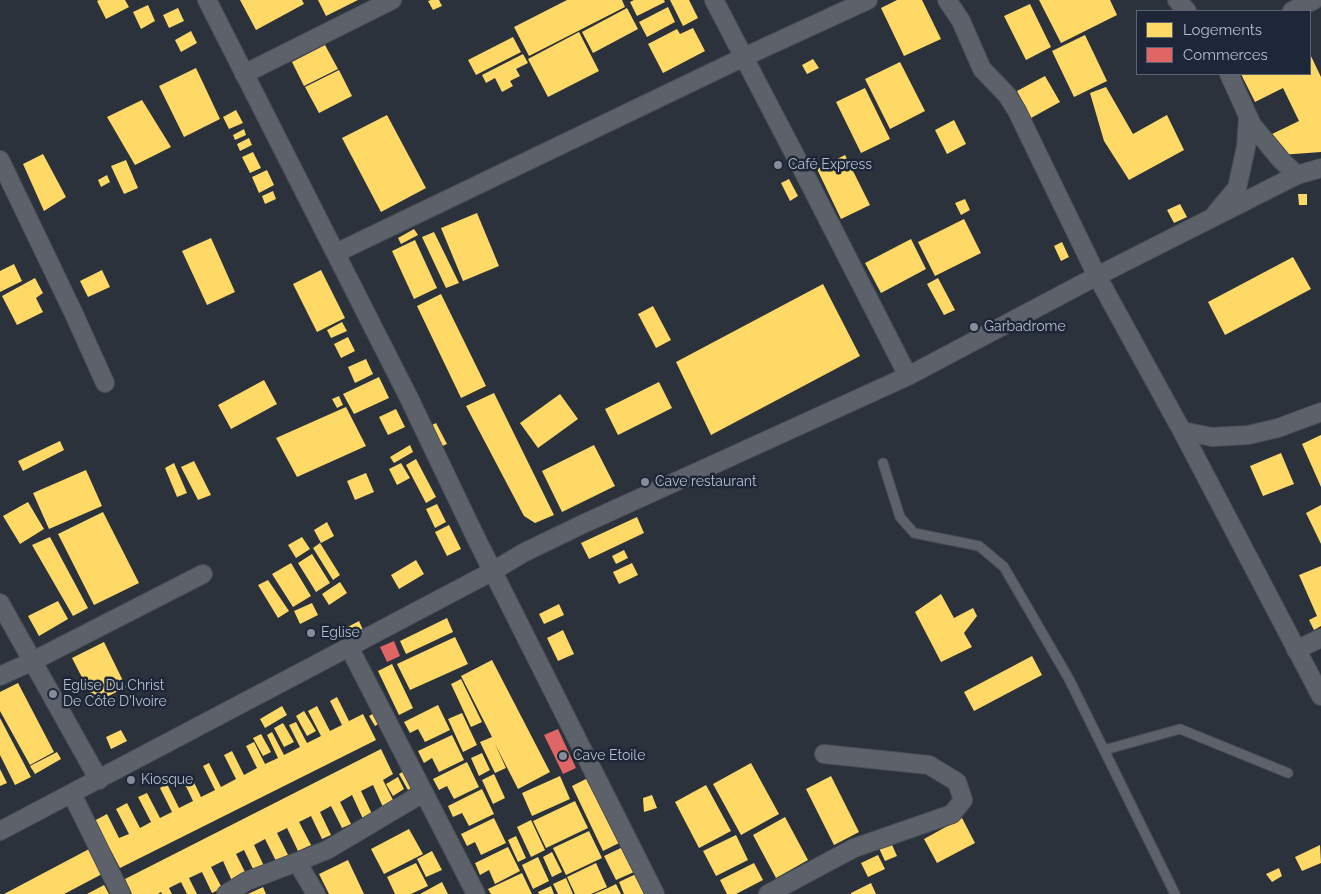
<!DOCTYPE html>
<meta charset="utf-8">
<style>
body{margin:0}
#map{position:relative;width:1321px;height:894px;overflow:hidden;background:#2c323c;font-family:Raleway,sans-serif}
canvas{display:block}
.legend{position:absolute;left:1136px;top:10px;width:175px;height:65px;box-sizing:border-box;background:#1e2738;border:1px solid #5b6374;margin:0;padding:6px 9px;list-style:none;font-size:15px;color:#b6becd}
.legend li{display:flex;align-items:center;gap:10px;height:25px}
.legend b{width:25px;border:1px solid #5b6374}
</style>
<div id="map">
<canvas width="1321" height="894"></canvas>
<ul class="legend">
<li><b style="height:14px;background:#ffd966"></b>Logements</li>
<li><b style="height:14px;background:#e06666"></b>Commerces</li>
</ul>
</div>
<script>
const c = document.querySelector('canvas').getContext('2d');
c.lineJoin = 'round';
function paint(path, color) { c.fillStyle = color; c.fill(path, 'evenodd'); }
const toPath = rows => new Path2D(rows.map(r => 'M' + r).join(''));
function trace(path, color, width, dash) { c.strokeStyle = color; c.lineWidth = width; c.lineCap = dash ? 'butt' : 'round'; c.setLineDash(dash || []); c.stroke(path); }
function drawText(font, color, halo, rows, align = 'center') {
  c.font = font + ' Raleway,sans-serif'; c.lineWidth = 5; c.setLineDash([]); c.textBaseline = 'middle'; c.strokeStyle = halo; c.fillStyle = color; for (const [text, x, y, turn = 0] of rows) {
    c.save(); c.translate(x, y); c.rotate((+turn || 0) * Math.PI / 180); c.textAlign = isNaN(turn) ? turn : align; if (halo) c.strokeText(text, 0, 0); c.fillText(text, 0, 0); c.restore();
  }
}
paint(toPath([
 [99,0,125,0,129,7,106,19,97,1],
 [240,0,302,0,304,4,256,30],
 [318,0,358,0,326,16],
 [431,0,439,0,442,6,433,10,428,1],
 [567,0,622,0,625,7,529,56,514,27],
 [634,0,664,0,665,2,637,16,630,2],
 [670,0,689,0,698,18,683,26],
 [897,0,922,0,941,39,904,56,881,8],
 [1039,0,1110,0,1117,15,1061,43],
 [1030,4,1051,47,1026,60,1004,16],
 [148,5,155,21,141,29,133,12],
 [668,7,675,22,647,37,639,22],
 [178,8,184,21,169,28,163,15],
 [627,8,638,29,593,53,582,32],
 [693,28,705,51,663,73,648,44,677,29,680,34],
 [191,31,197,43,181,52,175,40],
 [579,32,599,71,548,97,528,59],
 [1085,35,1107,81,1074,97,1052,51],
 [513,37,521,52,476,75,468,60],
 [325,45,338,69,304,86,292,62],
 [523,54,528,63,516,69,520,76,510,81,513,86,502,92,495,78,486,83,482,75],
 [1310,54,1321,77,1321,152,1280,155,1270,135,1299,121,1283,88,1255,102,1241,74,1310,74],
 [813,59,819,68,807,74,802,65],
 [900,62,925,111,890,129,865,79],
 [196,68,220,119,184,137,159,86],
 [339,70,352,96,319,113,305,87],
 [1045,76,1060,102,1031,118,1017,91],
 [1106,87,1133,134,1167,115,1184,150,1129,180,1104,141,1090,93],
 [865,88,890,139,861,153,836,102],
 [142,100,171,147,135,165,107,117],
 [236,110,243,123,229,129,223,117],
 [387,115,426,188,381,212,342,138],
 [954,120,966,144,947,154,935,130],
 [244,129,246,135,235,140,233,135],
 [249,138,252,145,240,151,237,144],
 [253,152,261,168,250,173,242,157],
 [43,154,66,197,44,211,23,164],
 [845,155,870,205,841,219,817,169],
 [126,160,138,188,124,194,111,166],
 [267,170,274,185,259,193,252,177],
 [107,175,110,182,101,187,98,180],
 [789,179,798,196,790,201,781,183],
 [273,191,276,199,265,204,262,196],
 [1298,194,1307,194,1307,205,1299,205],
 [965,199,970,210,961,215,955,203],
 [1180,204,1187,217,1174,223,1167,210],
 [477,213,499,266,463,281,441,228],
 [964,219,981,253,935,276,918,242],
 [414,229,418,235,401,244,398,238],
 [434,232,459,283,446,288,422,237],
 [211,238,235,292,207,305,182,251],
 [911,239,926,269,881,293,865,263],
 [415,240,437,288,414,299,392,251],
 [1062,242,1069,257,1061,261,1054,246],
 [1293,257,1311,289,1225,335,1208,302],
 [14,264,22,281,0,292,0,271],
 [102,270,110,287,88,297,80,281],
 [321,270,345,318,317,332,293,284],
 [35,278,43,293,36,298,43,312,17,325,2,296],
 [938,278,955,310,944,315,927,284],
 [823,284,860,356,711,435,676,362],
 [441,294,486,386,461,398,417,306],
 [653,306,671,340,656,348,638,314],
 [342,322,347,331,331,338,327,330],
 [348,337,355,351,341,358,334,344],
 [366,359,373,374,355,383,348,367],
 [379,377,389,398,354,414,343,394],
 [264,380,277,404,231,429,218,405],
 [659,382,672,408,618,435,605,409],
 [494,393,554,515,535,523,524,516,466,406],
 [560,394,578,419,538,448,520,423],
 [339,396,343,405,337,408,332,399],
 [346,407,366,446,297,477,276,438],
 [396,409,405,427,388,435,379,417],
 [436,423,447,444,440,447,430,426],
 [1321,435,1321,487,1302,444],
 [60,441,64,450,23,471,18,461],
 [410,445,413,452,394,463,390,457],
 [594,445,615,486,562,512,542,471],
 [1281,453,1294,484,1263,496,1250,466],
 [416,459,436,497,426,503,406,465],
 [194,461,211,495,198,500,181,467],
 [174,463,187,493,177,497,165,468],
 [401,463,410,478,397,485,389,469],
 [86,470,102,506,49,529,33,493],
 [366,473,374,492,355,500,347,481],
 [28,502,44,529,20,544,3,516],
 [437,504,446,522,435,528,426,509],
 [1321,505,1321,544,1306,513],
 [103,512,139,583,94,605,58,534],
 [637,517,644,533,589,559,581,543],
 [327,522,334,536,321,543,314,530],
 [449,525,461,549,447,556,435,532],
 [50,537,88,608,73,616,32,545],
 [302,537,310,549,296,558,288,545],
 [320,543,340,575,333,580,313,548],
 [624,550,628,558,616,564,612,556],
 [312,554,330,583,316,592,298,563],
 [416,560,424,574,399,589,391,575],
 [291,563,311,596,293,607,272,574],
 [632,563,638,575,619,584,613,572],
 [1321,566,1321,626,1314,630,1309,620,1317,616,1299,575],
 [268,580,289,611,278,618,258,585],
 [340,582,347,593,329,605,322,594],
 [941,594,954,618,973,608,977,616,964,633,972,647,941,662,915,612],
 [58,601,68,619,39,636,28,616],
 [312,603,318,615,300,624,294,611],
 [559,604,564,615,544,624,539,614],
 [447,618,453,632,406,654,400,641],
 [359,621,363,630,344,640,340,631],
 [563,630,574,654,558,661,547,638],
 [455,637,468,664,410,690,397,664],
 [104,642,126,687,95,703,72,658],
 [1032,656,1042,675,974,711,964,692],
 [492,660,550,772,518,789,495,744,506,768,495,773,480,742,492,737,461,676],
 [392,664,413,708,399,715,378,671],
 [461,679,482,722,471,727,451,684],
 [18,683,54,752,30,765,0,711,0,692],
 [337,697,349,721,363,714,376,740,120,868,111,851,110,852,94,821,107,814,119,838,129,834,116,809,127,803,140,828,151,822,138,797,147,793,160,818,172,812,160,788,167,784,179,808,193,801,182,778,190,774,201,797,215,790,203,766,209,763,221,787,236,779,224,755,232,751,244,775,257,768,246,746,254,742,265,764,278,758,267,735,272,732,284,755,300,747,289,725,296,722,307,743,321,736,308,711,317,706,330,731,342,725,330,701],
 [438,705,450,730,425,742,418,729,410,733,404,722],
 [282,706,287,715,265,728,260,719],
 [304,711,316,731,307,736,296,716],
 [374,713,380,723,375,726,369,716],
 [462,713,477,745,463,752,448,719],
 [0,718,31,777,15,785,0,755],
 [283,723,294,742,284,747,274,728],
 [121,730,127,741,111,749,106,737],
 [261,734,271,752,263,756,253,738],
 [452,735,464,760,439,772,432,758,424,763,418,751],
 [381,749,393,774,383,780,394,802,383,807,373,785,361,791,372,814,363,819,352,795,340,802,351,824,342,828,331,806,320,812,331,835,322,839,311,816,299,822,311,845,298,851,287,828,277,833,288,855,276,861,265,839,254,845,264,866,254,871,244,850,236,854,246,874,232,881,223,861,211,867,222,888,212,893,202,872,189,878,197,894,187,894,181,882,169,888,172,894,162,894,161,892,158,894,132,894,125,879],
 [57,752,61,759,35,774,30,766],
 [482,753,490,770,479,776,471,758],
 [467,762,479,787,454,799,447,786,439,790,433,779],
 [751,763,779,814,741,835,713,784],
 [0,769,7,783,0,786],
 [404,771,413,787,408,790,399,774],
 [494,774,505,798,493,804,482,780],
 [560,776,570,799,532,816,522,793],
 [831,776,859,832,834,845,806,789],
 [398,777,404,789,393,796,386,784],
 [588,778,619,843,603,851,572,786],
 [706,785,731,831,699,848,675,802],
 [482,789,494,814,469,826,462,813,453,817,448,806],
 [652,795,657,808,644,812,643,798],
 [575,801,588,828,546,848,533,821],
 [785,817,808,860,776,878,753,835],
 [494,818,506,843,481,855,475,842,467,846,461,834],
 [962,818,975,843,937,863,924,839],
 [531,820,545,850,531,857,517,827],
 [409,829,423,854,384,874,371,849],
 [589,831,602,858,566,875,553,848],
 [736,835,748,860,716,876,703,851],
 [516,836,526,858,518,862,508,840],
 [889,838,897,856,885,861,877,844],
 [1320,845,1321,863,1302,871,1295,857],
 [508,847,520,871,495,884,489,870,480,875,475,863],
 [623,847,634,872,616,880,604,856],
 [91,848,104,873,68,892,64,894,4,894],
 [432,851,442,870,426,877,417,859],
 [552,852,562,872,552,877,543,857],
 [878,855,885,869,868,877,861,863],
 [538,857,549,881,533,889,522,865],
 [348,860,364,894,329,894,319,874],
 [416,863,428,886,411,894,395,894,387,877],
 [596,863,607,887,591,894,575,894,567,877],
 [754,863,763,880,736,894,727,894,720,880],
 [1279,868,1282,876,1272,882,1266,874],
 [522,873,532,894,491,894,488,889],
 [638,873,648,894,624,894,619,882],
 [566,878,573,894,558,894,553,884],
 [442,882,448,894,420,894],
 [871,883,876,894,851,894,851,893],
 [616,884,621,894,594,894,608,888],
 [104,885,109,894,87,894],
 [551,886,554,894,539,894,538,892],
 [263,887,266,894,248,894]
]), '#ffd966');
paint(toPath([
 [394,641,400,656,387,662,380,647],
 [558,729,576,768,563,774,544,735]
]), '#e06666');
const lane = toPath([
 [883,463,900,517,914,533,979,546,1004,567,1069,679,1175,894],
 [1104,750,1180,729,1288,773]
]);
const street = toPath([
 [207,0,408,396,476,538,655,894],
 [714,0,797,159,908,376],
 [947,0,961,21,982,69,1007,95,1017,111,1097,276,1182,431,1321,696],
 [1177,0,1187,11],
 [1292,11,1314,0],
 [244,74,392,0],
 [1229,74,1252,125,1281,160,1297,175],
 [0,160,74,314,105,383],
 [1216,213,1237,188,1246,147,1248,118],
 [336,253,744,57,868,0],
 [1182,431,1212,437,1248,435,1278,428,1321,412],
 [0,603,99,780],
 [349,647,476,894],
 [1296,650,1321,638],
 [0,676,33,661,203,574],
 [72,794,121,894],
 [0,831,349,647,493,571,523,553,583,524,908,376,1097,276,1297,175,1321,168],
 [226,894,247,881,297,862],
 [316,894,297,862,327,850,423,793],
 [768,894,854,848,952,814,963,800,957,782,929,765,824,754]
]);
trace(lane, '#4a4e56', 11);
trace(street, '#4a4e56', 20);
trace(lane, '#5c616a', 9);
trace(street, '#5c616a', 18);
for (const [x, y, r, color] of [
 [778,165,5,"#868d9a"],
 [974,327,5,"#868d9a"],
 [645,482,5,"#868d9a"],
 [311,633,5,"#868d9a"],
 [53,694,5,"#868d9a"],
 [563,756,5,"#868d9a"],
 [131,780,5,"#868d9a"]
]) { const dot = new Path2D(); dot.arc(x, y, r, 0, 2 * Math.PI); c.fillStyle = color; c.fill(dot); trace(dot, '#1e2738', 2); }
drawText('14px', '#b6becd', '#1e2738', [
 ["Café Express",788,165],
 ["Garbadrome",984,327],
 ["Cave restaurant",655,482],
 ["Eglise",321,633],
 ["Eglise Du Christ",63,686],
 ["De Côte D'Ivoire",63,702],
 ["Cave Etoile",573,756],
 ["Kiosque",141,780]
], 'left');
</script>
